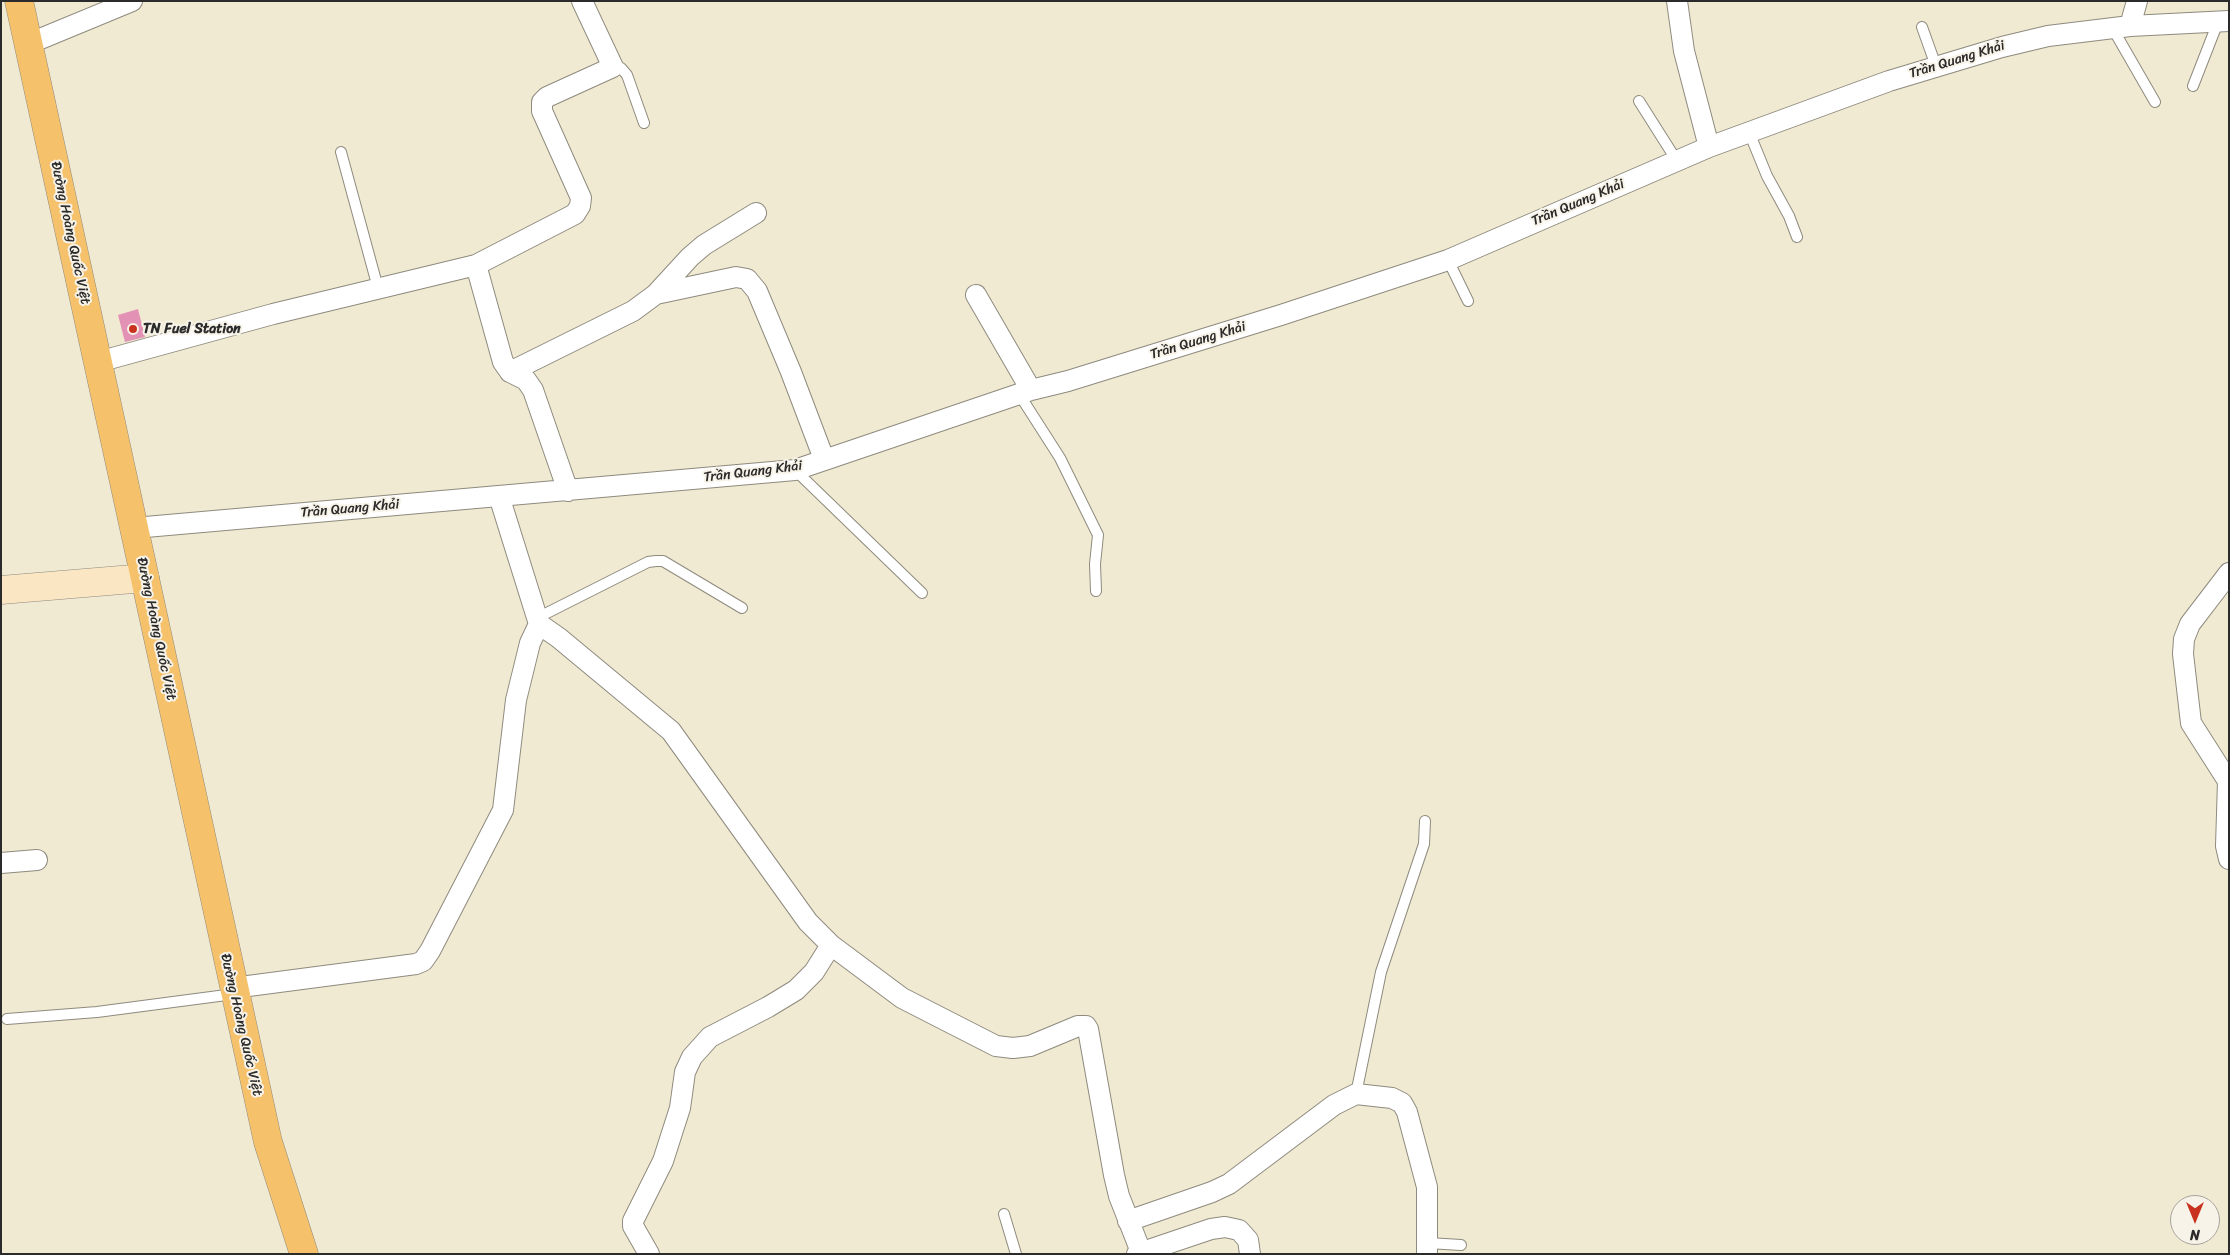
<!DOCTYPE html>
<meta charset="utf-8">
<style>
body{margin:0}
#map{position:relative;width:2230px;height:1255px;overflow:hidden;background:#f0ead2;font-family:Sriracha,sans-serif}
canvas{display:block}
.frame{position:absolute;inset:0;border:2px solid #2b2b2b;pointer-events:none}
.north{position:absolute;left:2170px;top:1195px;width:50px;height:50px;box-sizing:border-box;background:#f7f3e8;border:1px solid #a5a39c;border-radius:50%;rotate:180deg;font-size:14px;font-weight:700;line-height:20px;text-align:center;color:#2b2b2b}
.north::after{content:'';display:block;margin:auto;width:18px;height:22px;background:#c8321e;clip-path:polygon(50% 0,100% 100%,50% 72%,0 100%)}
</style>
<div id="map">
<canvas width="2230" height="1255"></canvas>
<div class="frame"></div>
<div class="north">N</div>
</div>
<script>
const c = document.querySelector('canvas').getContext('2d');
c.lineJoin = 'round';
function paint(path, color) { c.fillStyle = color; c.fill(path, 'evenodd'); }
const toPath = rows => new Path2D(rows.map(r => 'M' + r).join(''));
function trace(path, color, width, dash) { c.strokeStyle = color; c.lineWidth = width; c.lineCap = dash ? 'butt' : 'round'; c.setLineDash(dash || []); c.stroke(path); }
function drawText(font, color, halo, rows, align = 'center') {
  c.font = font + ' Sriracha,sans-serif'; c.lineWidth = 4; c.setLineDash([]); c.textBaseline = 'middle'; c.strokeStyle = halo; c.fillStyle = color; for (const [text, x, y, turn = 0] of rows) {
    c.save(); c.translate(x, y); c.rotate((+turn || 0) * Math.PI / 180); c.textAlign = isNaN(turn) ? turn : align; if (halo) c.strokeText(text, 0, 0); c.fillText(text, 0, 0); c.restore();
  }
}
paint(toPath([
 [138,309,145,337,125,342,118,315]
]), '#e392b6');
const lane = toPath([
 [1922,27,1936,66],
 [2113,29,2155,102],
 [613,67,621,68,627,75,644,123],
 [2193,86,2218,22],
 [1639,101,1677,161],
 [1749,132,1767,176,1789,216,1797,237],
 [341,152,378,288],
 [1448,260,1468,301],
 [1019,394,1060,458,1098,535,1095,564,1096,591],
 [795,470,922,593],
 [537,618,648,562,656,561,663,561,742,608],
 [7,1019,97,1012,234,994],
 [1356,1094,1381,972,1424,844,1425,821],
 [1004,1214,1016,1254],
 [1428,1243,1461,1245]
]);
const street = toPath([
 [1677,1,1684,51,1709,147],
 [2130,26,2137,1],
 [28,44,132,1],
 [476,265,503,362,510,372,526,380,533,390,568,491],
 [656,294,736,277,747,279,757,291,791,372,824,459],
 [976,295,1031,390],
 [98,362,273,314,476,265,575,214,580,206,581,198,542,111,542,102,547,97,613,67,582,1],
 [510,372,633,311,656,294,690,257,704,245,756,213],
 [134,528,795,470,1031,390,1068,381,1281,315,1448,260,1709,147,1889,81,2002,47,2048,36,2130,26,2229,21],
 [2229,573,2190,624,2184,639,2183,654,2191,723,2228,781,2226,846,2229,859],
 [539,624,559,638,671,731,808,922,831,945,902,998,996,1046,1013,1048,1030,1046,1078,1026,1086,1026,1088,1029,1114,1175,1119,1196,1141,1252],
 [1,863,37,860],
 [233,988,416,964,423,961,430,951,503,810,516,700,530,643,539,624,499,496],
 [1128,1221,1212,1192,1229,1184,1334,1105,1356,1094,1392,1098,1402,1103,1407,1112,1427,1187,1427,1254],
 [649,1254,633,1226,633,1221,663,1161,680,1108,685,1072,692,1057,710,1037,768,1007,796,990,814,972,831,945],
 [1137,1254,1211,1229,1225,1227,1239,1230,1248,1240,1250,1254]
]);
const secondary = toPath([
 [1,590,145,578]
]);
const highway = toPath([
 [19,1,268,1142,304,1254]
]);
trace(lane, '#8e8a7e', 12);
trace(street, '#8e8a7e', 22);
trace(secondary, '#8e8a7e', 29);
trace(highway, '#8e8a7e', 29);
trace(lane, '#fff', 10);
trace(street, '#fff', 20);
trace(secondary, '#fbe6c4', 28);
trace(highway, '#f6c16b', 28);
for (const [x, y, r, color] of [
 [133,329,5,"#c8321e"]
]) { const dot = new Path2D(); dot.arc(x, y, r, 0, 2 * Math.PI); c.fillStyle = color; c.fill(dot); trace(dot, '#f7f3e8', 2); }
drawText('14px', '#2b2b2b', '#f7f3e8', [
 ["Trần Quang Khải",1957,60,-17],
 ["Trần Quang Khải",1578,203,-23],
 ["Đường Hoàng Quốc Việt",70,233,78],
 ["Trần Quang Khải",1198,341,-17],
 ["Trần Quang Khải",753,472,-7],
 ["Trần Quang Khải",350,509,-5],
 ["Đường Hoàng Quốc Việt",156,629,78],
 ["Đường Hoàng Quốc Việt",241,1025,77]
]);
drawText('bold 14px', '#2b2b2b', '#f7f3e8', [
 ["TN Fuel Station",143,329]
], 'left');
</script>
